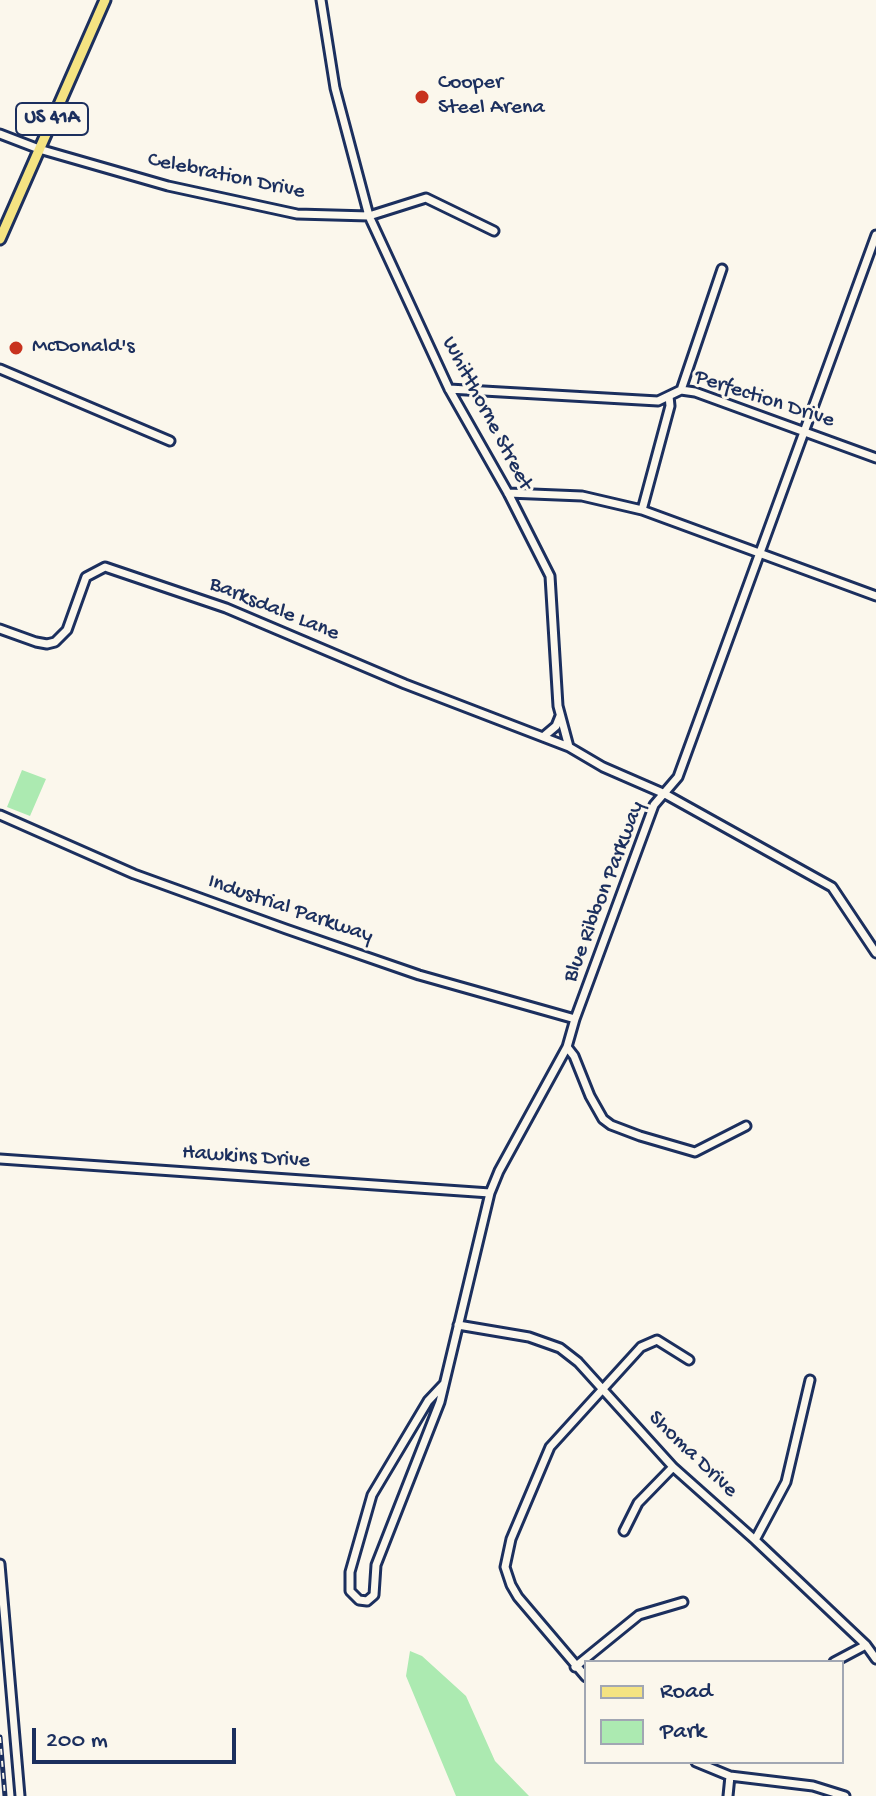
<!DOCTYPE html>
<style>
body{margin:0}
#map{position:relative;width:876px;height:1796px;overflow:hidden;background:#fbf7ec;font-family:"Gochi Hand",sans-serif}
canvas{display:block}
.legend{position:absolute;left:584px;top:1660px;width:260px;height:104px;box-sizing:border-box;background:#fbf7ec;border:2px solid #a1a7b3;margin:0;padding:10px 14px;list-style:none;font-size:24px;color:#1b2f5e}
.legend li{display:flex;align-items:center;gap:16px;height:40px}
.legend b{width:40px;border:2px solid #a1a7b3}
.scale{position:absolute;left:32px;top:1728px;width:204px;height:36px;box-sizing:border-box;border:4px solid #1b2f5e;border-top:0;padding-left:10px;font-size:24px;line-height:28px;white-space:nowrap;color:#1b2f5e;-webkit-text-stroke:6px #fbf7ec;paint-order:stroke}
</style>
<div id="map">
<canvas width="876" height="1796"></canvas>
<ul class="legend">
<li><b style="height:10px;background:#f4e382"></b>Road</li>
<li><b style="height:22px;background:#aceab1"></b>Park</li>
</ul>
<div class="scale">200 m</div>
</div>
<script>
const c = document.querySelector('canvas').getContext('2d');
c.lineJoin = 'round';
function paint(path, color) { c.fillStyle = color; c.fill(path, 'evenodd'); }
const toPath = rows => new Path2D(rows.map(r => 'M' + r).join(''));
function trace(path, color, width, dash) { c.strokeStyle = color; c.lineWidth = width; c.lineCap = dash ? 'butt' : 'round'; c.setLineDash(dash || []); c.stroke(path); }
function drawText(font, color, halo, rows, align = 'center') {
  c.font = font + ' "Gochi Hand",sans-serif'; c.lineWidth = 6; c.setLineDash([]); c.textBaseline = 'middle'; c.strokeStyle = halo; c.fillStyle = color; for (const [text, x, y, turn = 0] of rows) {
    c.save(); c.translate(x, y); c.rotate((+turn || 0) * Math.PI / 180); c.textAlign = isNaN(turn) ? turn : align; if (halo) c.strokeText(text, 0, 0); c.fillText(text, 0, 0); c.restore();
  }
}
paint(toPath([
 [22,770,46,779,30,816,7,807],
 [410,1651,422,1656,466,1696,495,1761,529,1796,456,1796,406,1676]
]), '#aceab1');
const minor = toPath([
 [321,0,335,88,369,216,449,389,508,493,550,576,558,706,569,747,603,767,665,794,832,887,876,953],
 [0,134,39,149,168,186,297,214,369,216,426,198,494,231],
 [0,369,170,441],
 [449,389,658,401,681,390,695,392,876,458],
 [681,390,722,269],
 [508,493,582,496,642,510,876,596],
 [642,510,670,406,669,396],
 [0,629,36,642,47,644,55,642,67,630,86,577,105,567,226,608,405,684,569,747],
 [543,737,556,726,560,716],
 [0,815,134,874,286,929,419,975,575,1019],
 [567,1047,574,1056,590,1096,603,1119,611,1125,640,1136,695,1152,746,1126],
 [0,1159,490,1193],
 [458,1325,529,1337,560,1348,578,1362,673,1467,755,1540,866,1645,876,1659],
 [444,1384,428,1401,372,1495,350,1572,350,1591,359,1600,367,1601,374,1595,376,1565,440,1402,490,1193,499,1171,567,1047,575,1019,654,805,678,777,876,235],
 [624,1531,638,1503,673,1467],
 [755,1540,786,1482,810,1380],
 [0,1564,20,1796],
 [834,1662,866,1645],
 [575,1667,639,1615,683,1602],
 [586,1677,518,1597,511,1585,505,1567,511,1539,550,1447,641,1347,657,1340,689,1360],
 [696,1762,730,1776,813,1786,845,1796],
 [728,1796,730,1776]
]);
const major = toPath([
 [0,239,105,0]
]);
trace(minor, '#1b2f5e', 13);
trace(major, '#1b2f5e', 15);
trace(minor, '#fbf7ec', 7);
trace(major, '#f4e382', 9);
const rail = toPath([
 [0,1737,5,1796]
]);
trace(rail, '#1b2f5e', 5);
trace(rail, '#fbf7ec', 2, [6]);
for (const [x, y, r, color] of [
 [422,97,8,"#c8321e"],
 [16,348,8,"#c8321e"]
]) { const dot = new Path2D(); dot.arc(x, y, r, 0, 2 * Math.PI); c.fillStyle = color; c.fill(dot); trace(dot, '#fbf7ec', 3); }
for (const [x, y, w] of [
 [52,119,72]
]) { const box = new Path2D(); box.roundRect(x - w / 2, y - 16, w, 32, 6); c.fillStyle = '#fbf7ec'; c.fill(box); trace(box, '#1b2f5e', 2); }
drawText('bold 20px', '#1b2f5e', null, [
 ["US 41A",52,119]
]);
drawText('22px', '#1b2f5e', '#fbf7ec', [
 ["Cooper",438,84],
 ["Steel Arena",438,109],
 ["McDonald's",32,348]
], 'left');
drawText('22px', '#1b2f5e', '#fbf7ec', [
 ["Celebration Drive",226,177,12],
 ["Perfection Drive",764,400,18],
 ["Whitthorne Street",486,414,62],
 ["Barksdale Lane",274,610,22],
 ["Blue Ribbon Parkway",605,892,-69],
 ["Industrial Parkway",290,910,19],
 ["Hawkins Drive",246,1158,4],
 ["Shoma Drive",692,1455,44]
]);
</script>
